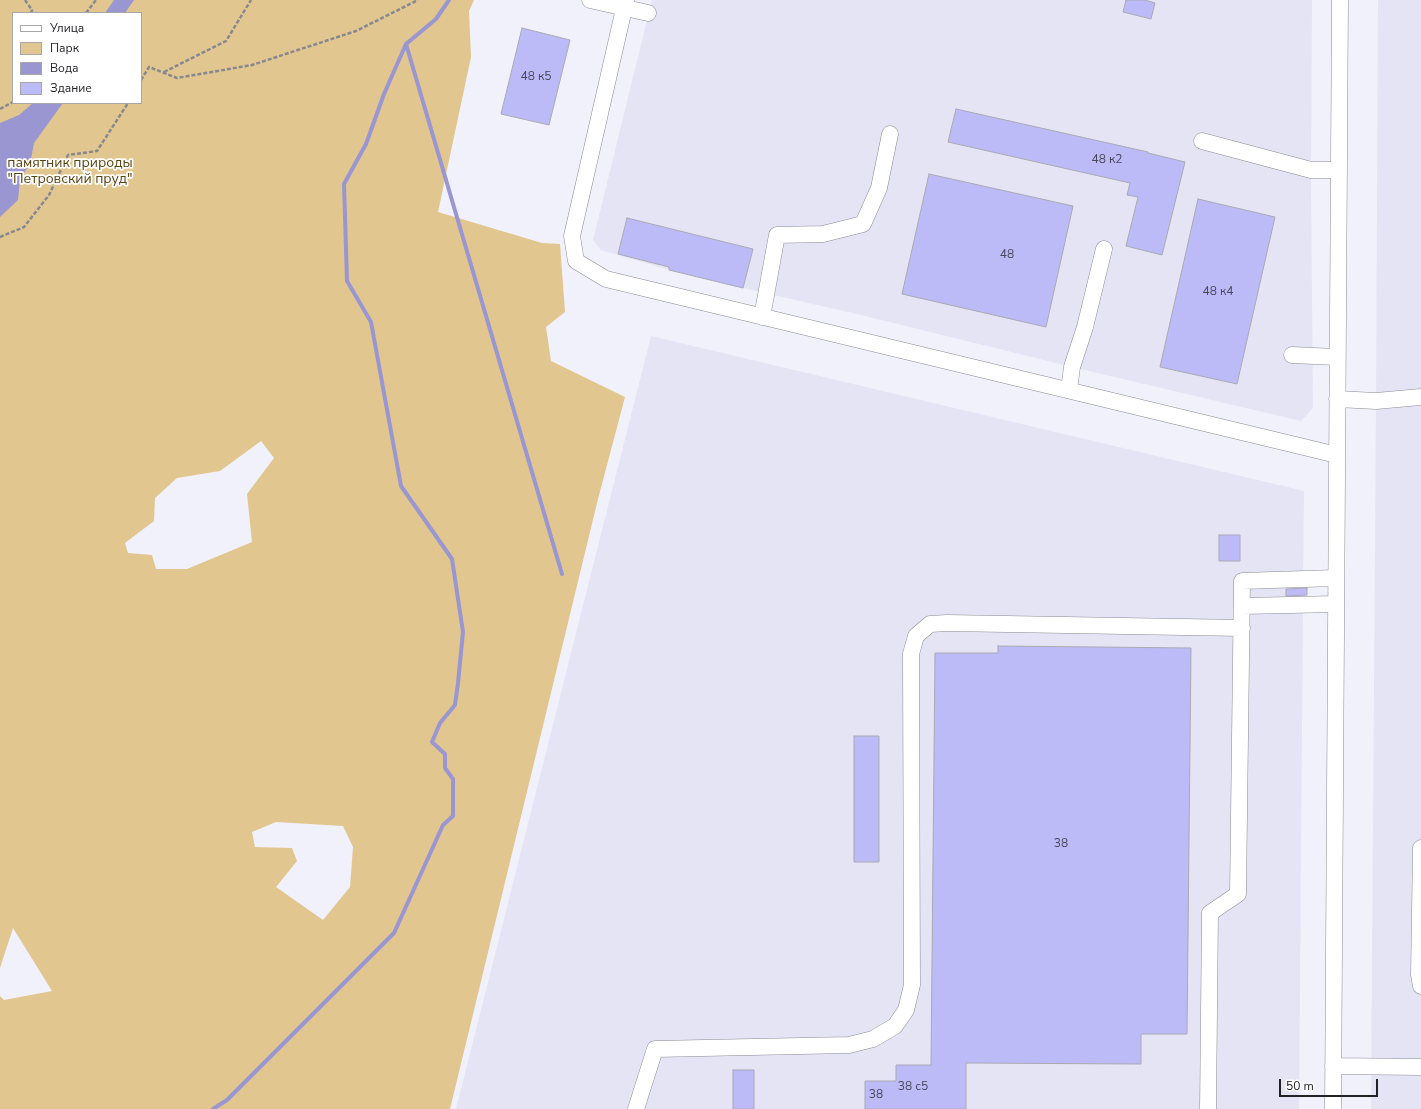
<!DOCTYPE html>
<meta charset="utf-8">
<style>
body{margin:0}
#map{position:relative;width:1421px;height:1109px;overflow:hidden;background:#f1f1fb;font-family:"Nunito Sans",sans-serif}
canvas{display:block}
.legend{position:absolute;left:12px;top:12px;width:130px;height:92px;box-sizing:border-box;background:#fff;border:1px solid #a7a7a8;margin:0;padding:5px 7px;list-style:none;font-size:12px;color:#222226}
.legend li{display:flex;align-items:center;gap:8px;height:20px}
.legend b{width:20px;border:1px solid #a7a7a8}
.scale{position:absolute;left:1279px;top:1079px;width:99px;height:18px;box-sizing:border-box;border:2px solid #222226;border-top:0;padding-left:5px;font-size:12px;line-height:14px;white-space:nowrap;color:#222226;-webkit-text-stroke:3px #fff;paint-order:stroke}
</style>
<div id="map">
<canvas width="1421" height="1109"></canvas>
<ul class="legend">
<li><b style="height:5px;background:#fff"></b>Улица</li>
<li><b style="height:11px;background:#e1c68f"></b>Парк</li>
<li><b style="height:11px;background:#9996d2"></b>Вода</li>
<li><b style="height:11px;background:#bdbaf8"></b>Здание</li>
</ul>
<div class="scale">50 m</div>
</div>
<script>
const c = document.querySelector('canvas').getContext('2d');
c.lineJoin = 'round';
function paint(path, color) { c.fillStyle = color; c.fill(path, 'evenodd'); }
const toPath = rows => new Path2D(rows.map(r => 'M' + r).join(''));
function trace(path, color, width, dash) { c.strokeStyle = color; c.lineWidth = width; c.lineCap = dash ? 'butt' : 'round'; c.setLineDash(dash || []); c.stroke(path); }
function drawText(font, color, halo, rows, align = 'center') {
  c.font = font + ' "Nunito Sans",sans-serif'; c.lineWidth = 3.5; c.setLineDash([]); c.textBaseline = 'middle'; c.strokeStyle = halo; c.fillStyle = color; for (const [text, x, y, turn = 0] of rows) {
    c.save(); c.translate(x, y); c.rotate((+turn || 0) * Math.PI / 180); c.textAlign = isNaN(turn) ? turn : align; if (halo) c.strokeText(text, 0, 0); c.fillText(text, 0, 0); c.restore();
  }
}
paint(toPath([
 [652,0,1312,0,1311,186,1313,408,1301,421,1072,367,861,315,743,288,669,270,601,250,593,240],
 [1378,0,1421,0,1421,1109,1371,1109,1376,401],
 [651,336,1304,491,1303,588,1307,588,1307,600,1303,600,1299,1109,456,1109]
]), '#e4e4f5');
paint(toPath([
 [0,0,474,0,469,11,471,57,438,212,542,243,560,244,565,312,546,327,551,361,625,397,598,499,450,1109,0,1109,0,996,4,1000,52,991,13,928,0,968],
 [13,13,141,13,141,103,13,103],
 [261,441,274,458,247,494,252,542,187,569,156,569,152,555,128,553,125,543,154,521,155,498,177,478,220,471],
 [276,822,343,826,353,847,350,887,323,920,276,887,297,861,292,848,255,847,252,832]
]), '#e1c68f');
paint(toPath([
 [114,0,134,0,125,13,105,13],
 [33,103,63,103,34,143,30,164,20,179,18,200,0,217,0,123,19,115]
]), '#9996d2');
trace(toPath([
 [406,44,562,574],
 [213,1109,227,1100,394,933,443,825,453,816,453,779,445,768,445,754,432,742,440,723,455,705,458,683,463,632,452,559,401,486,371,322,347,281,344,184,366,144,384,94,406,44,436,19,449,0]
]), '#9996d2', 4);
const building = toPath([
 [1126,0,1145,0,1155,3,1151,19,1123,12,1126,0],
 [522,28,570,40,549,125,501,114,522,28],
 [956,109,1148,152,1148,153,1185,162,1162,255,1126,246,1138,197,1127,195,1130,183,948,142,956,109],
 [929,174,1073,206,1046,327,902,294,929,174],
 [1198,199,1275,217,1237,384,1160,367,1198,199],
 [627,218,753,249,743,288,669,270,669,267,618,254,627,218],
 [1219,535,1240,535,1240,561,1219,561,1219,535],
 [1307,588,1307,595,1286,596,1286,589,1307,588],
 [998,646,1191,648,1187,1034,1141,1034,1141,1064,966,1063,966,1109,865,1109,865,1081,896,1081,896,1065,931,1065,935,653,998,653,998,646],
 [854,736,879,736,879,862,854,862,854,736],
 [733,1070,754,1070,754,1109,733,1109,733,1070]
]);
paint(building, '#bdbaf8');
trace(building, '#aaaab3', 1);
const minor = toPath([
 [590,0,648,13],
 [626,0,572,236,576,261,606,279,1337,455],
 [1202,141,1311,170,1339,170],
 [762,317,777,235,823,234,863,224,879,188,890,134],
 [1292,355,1337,357],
 [1069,390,1072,367,1085,327,1104,249],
 [1337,399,1376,401,1421,397],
 [1242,606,1336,604],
 [1421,848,1419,975,1421,986],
 [1333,1066,1421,1067],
 [636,1109,655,1049,849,1045,873,1039,895,1026,906,1010,912,985,911,654,916,636,930,624,947,623,1242,628],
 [1208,1109,1210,913,1238,894,1242,581,1336,578],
 [1333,1109,1340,0]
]);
trace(minor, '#8b8b94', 17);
trace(toPath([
 [25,0,32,10,31,13],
 [86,13,96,0],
 [164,72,226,41,251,0],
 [141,80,149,67,177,78,252,65,356,31,418,0],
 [0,109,13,102],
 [0,237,24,227,49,195,68,155,97,151,128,103]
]), '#88888f', 2.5, [4, 2]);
trace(minor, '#fff', 16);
drawText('12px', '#49485a', null, [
 ["48 к5",536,77],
 ["48 к2",1107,160],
 ["48",1007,255],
 ["48 к4",1218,292],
 ["38",1061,844],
 ["38 с5",913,1087],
 ["38",876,1095]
]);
drawText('14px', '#594413', '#fff', [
 ["памятник природы",70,164],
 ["\"Петровский пруд\"",70,180]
]);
</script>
